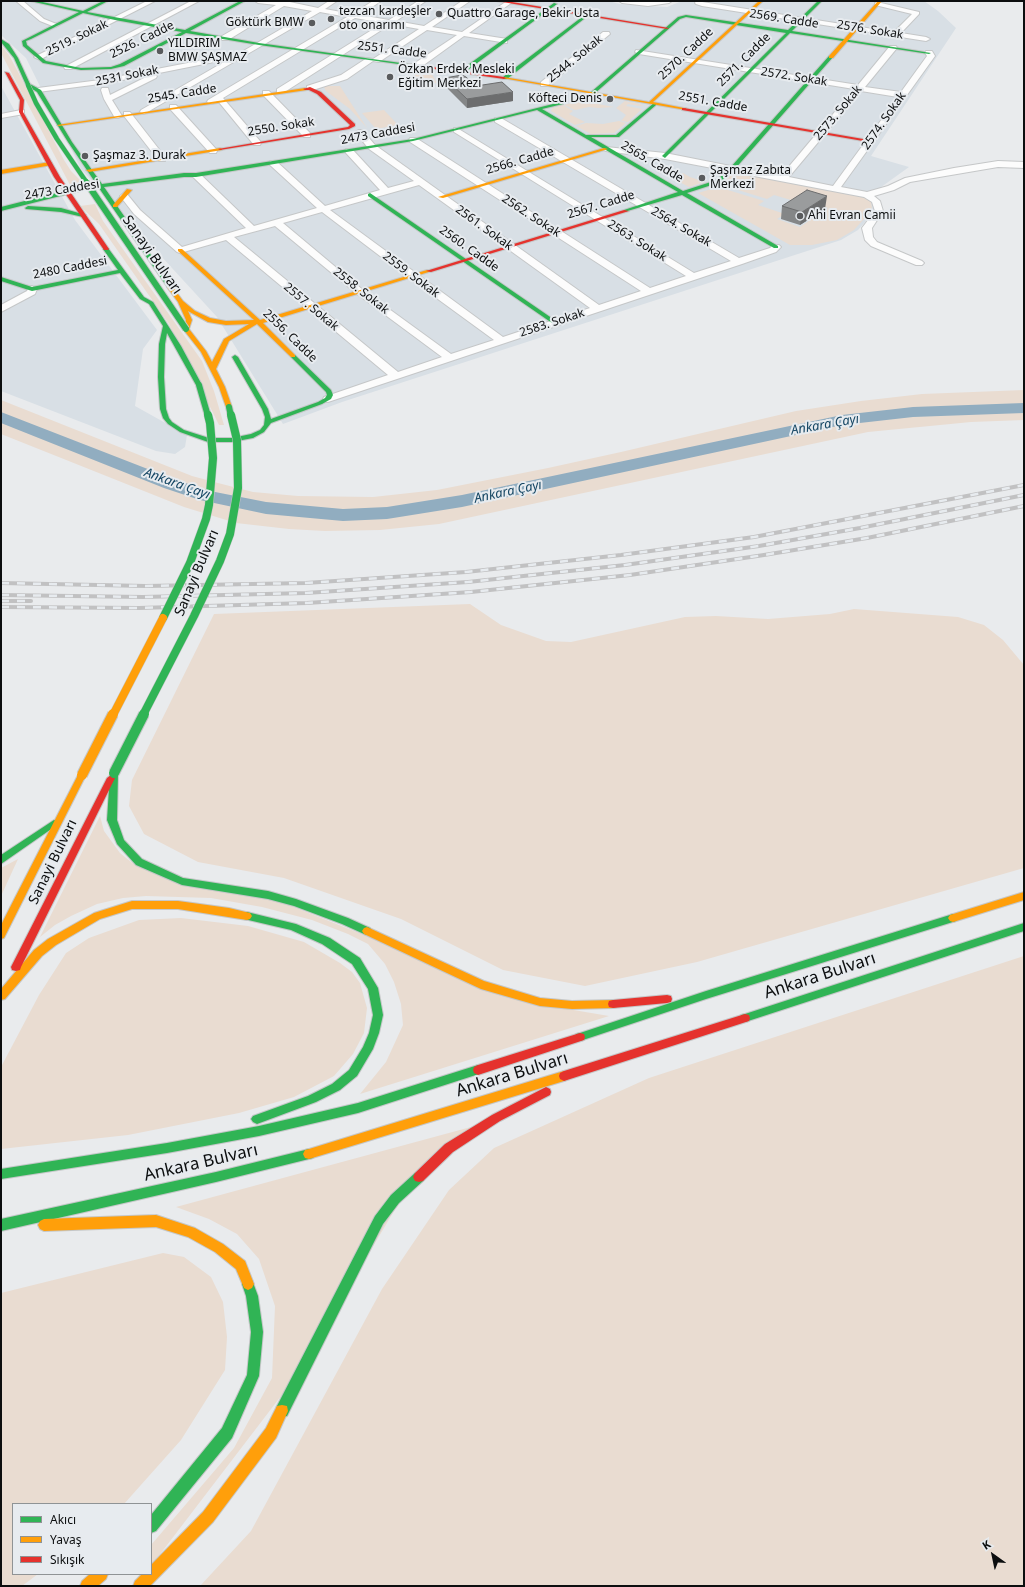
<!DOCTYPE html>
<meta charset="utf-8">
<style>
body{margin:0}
#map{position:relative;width:1025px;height:1587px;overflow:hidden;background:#e9ebed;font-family:"Noto Sans",sans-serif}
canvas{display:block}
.frame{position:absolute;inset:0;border:2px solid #0c0e0f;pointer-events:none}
.legend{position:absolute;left:12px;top:1503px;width:140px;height:72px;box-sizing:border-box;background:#e7ebef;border:1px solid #8f9395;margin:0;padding:5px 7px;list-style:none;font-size:12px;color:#0c0e0f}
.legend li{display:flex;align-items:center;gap:8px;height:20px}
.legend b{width:20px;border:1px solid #8f9395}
.north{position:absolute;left:973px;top:1535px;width:40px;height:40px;-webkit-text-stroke:3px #e7ebef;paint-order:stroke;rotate:327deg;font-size:11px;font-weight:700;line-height:16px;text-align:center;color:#0c0e0f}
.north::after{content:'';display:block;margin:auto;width:14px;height:18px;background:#0c0e0f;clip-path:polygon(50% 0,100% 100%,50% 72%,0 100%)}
</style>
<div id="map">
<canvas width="1025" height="1587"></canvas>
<div class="frame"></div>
<ul class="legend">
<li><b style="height:5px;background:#30b455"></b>Akıcı</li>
<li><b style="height:5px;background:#ff9f0a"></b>Yavaş</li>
<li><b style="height:5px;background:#e5322d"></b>Sıkışık</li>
</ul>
<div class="north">K</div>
</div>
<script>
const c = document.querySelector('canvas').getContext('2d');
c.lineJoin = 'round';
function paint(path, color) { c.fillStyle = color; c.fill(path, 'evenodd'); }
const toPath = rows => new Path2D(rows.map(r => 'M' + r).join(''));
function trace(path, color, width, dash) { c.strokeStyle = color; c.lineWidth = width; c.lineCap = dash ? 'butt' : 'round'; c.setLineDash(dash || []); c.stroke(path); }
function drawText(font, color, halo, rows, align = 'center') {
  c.font = font + ' "Noto Sans",sans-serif'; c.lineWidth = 4; c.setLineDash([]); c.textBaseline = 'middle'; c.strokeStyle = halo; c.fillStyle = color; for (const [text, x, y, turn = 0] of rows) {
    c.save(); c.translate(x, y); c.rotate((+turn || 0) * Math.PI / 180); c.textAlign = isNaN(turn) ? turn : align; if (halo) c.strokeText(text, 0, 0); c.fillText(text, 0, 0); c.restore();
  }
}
paint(toPath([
 [1,1,608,1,620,4,667,7,682,1,924,1,938,11,956,28,871,156,909,167,877,190,874,196,876,210,858,230,841,240,342,402,283,424,217,317,81,169,26,58,1,35],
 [1,86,75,220,157,330,143,349,135,406,187,435,185,447,175,454,156,451,1,391]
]), '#d8dfe5');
paint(toPath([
 [1,45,9,55,17,70,64,160,71,171,82,182,70,185,1,53],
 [428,68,437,83,427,84,415,76,414,72,398,70,421,72,424,69],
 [326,86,340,86,367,128,350,109,326,91,324,87],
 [588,98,587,102,614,107,598,108,589,107,575,110,564,105],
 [625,101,643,105,641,106,628,104,626,106,642,109,628,122,621,121,626,115,616,108],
 [563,105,573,111,569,114,585,122,575,125,551,111,552,108],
 [384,110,398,125,376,129,362,113],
 [619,121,626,123,614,133,591,134,576,126,586,123,603,124],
 [734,170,871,199,872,210,854,230,837,240,812,245,790,245,698,193,718,187,764,201,758,205,785,214,777,219,800,227,828,208,805,201,801,203,774,195,767,199,722,185],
 [683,173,690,177,705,182,689,187,674,179],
 [95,204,103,221,202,361,214,391,224,425,219,425,169,324,99,224,80,206],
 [1024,390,1024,420,971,422,868,432,439,524,380,530,325,531,289,529,236,523,184,507,1,434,1,400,192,476,218,483,253,492,298,496,373,497,437,490,548,468,621,452,796,411,861,401,922,394],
 [470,604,501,625,546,641,571,642,685,617,716,616,768,619,830,614,854,609,958,617,984,625,1003,640,1024,665,1024,868,697,962,585,986,503,970,401,919,284,878,198,862,144,834,129,806,132,780,214,614],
 [100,816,104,831,120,853,136,866,271,898,538,1004,609,1016,360,1094,386,1062,403,1025,401,1004,394,982,385,964,368,944,348,934,312,920,262,907,211,898,146,896,123,898,97,904,71,916,55,925,40,937],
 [18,859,1,896,1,868],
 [181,918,248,926,304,942,340,963,352,972,360,983,367,1008,364,1033,353,1054,334,1076,294,1097,239,1113,128,1135,1,1149,1,1067,39,995,66,953,89,938,139,920],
 [1024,956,1024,1586,200,1586,251,1531,382,1289,449,1190,494,1148,649,1078],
 [482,1124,403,1196,294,1379,151,1566,151,1545,234,1448,272,1378,275,1306,259,1259,237,1234,209,1219,176,1207],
 [163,1253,184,1257,211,1277,223,1302,227,1337,225,1370,181,1440,124,1504,13,1504,13,1574,38,1574,22,1586,1,1586,1,1293]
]), '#e9dcd1');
paint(toPath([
 [1024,403,1024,413,913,417,842,425,462,507,387,519,343,521,266,514,200,500,164,488,1,423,1,412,176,480,210,491,266,502,343,509,387,507,462,495,842,415,913,407,1024,403]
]), '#91adc0');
const street = toPath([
 [16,1,23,1,44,19,59,25,55,27,40,21,16,1],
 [147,1,155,1,41,59,38,59,34,57,147,1],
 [191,1,199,1,71,69,65,69,64,67,191,1],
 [255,1,285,1,318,8,329,1,337,1,325,9,352,14,373,1,381,1,360,15,389,20,418,1,426,1,396,21,424,26,462,1,470,1,432,27,462,32,507,1,514,1,469,33,507,39,507,43,464,36,421,67,415,67,415,63,457,35,427,30,379,62,373,61,347,79,313,90,307,90,307,86,341,75,367,58,373,59,419,29,391,24,283,93,277,93,277,89,383,23,355,18,223,98,260,141,261,143,260,145,254,145,218,101,211,104,207,102,208,100,347,17,320,12,144,114,140,112,141,110,229,59,154,74,157,76,156,78,112,100,122,116,118,118,115,118,104,99,101,90,102,88,108,88,110,95,150,75,100,84,38,92,34,90,38,88,100,80,229,55,233,57,312,11,284,6,228,40,222,40,222,36,276,5,258,3,255,1],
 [619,1,648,2,672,1,669,3,648,6,622,3,619,1],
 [696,1,892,32,897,29,912,14,875,5,875,3,877,2,919,12,919,14,901,33,926,37,930,39,926,41,702,6,696,4,695,3,696,1],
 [603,32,609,32,610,34,547,86,541,86,541,82,603,32],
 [890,46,896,46,897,48,865,87,901,92,927,56,925,53,926,51,932,51,935,56,841,187,867,192,888,186,905,178,954,168,998,161,1024,162,1024,168,998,167,910,182,894,190,874,196,880,201,883,211,872,228,873,237,877,242,922,261,924,263,922,265,916,265,871,246,865,240,862,228,875,211,872,202,864,197,665,159,606,151,602,149,606,147,665,153,781,176,854,89,639,54,635,52,636,50,858,85,890,46],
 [861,91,898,97,833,186,789,177,861,91],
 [263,91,269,91,310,133,310,137,304,137,263,95,263,91],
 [170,105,176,105,216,149,217,151,216,153,210,153,170,109,170,105],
 [21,110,24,110,24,114,1,118,1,114,21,110],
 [124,112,130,112,165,157,166,159,165,161,159,161,124,116,124,112],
 [495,118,501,118,739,258,770,248,773,245,779,245,781,247,776,252,742,264,328,402,324,401,323,399,324,397,388,375,226,240,180,253,177,252,134,214,120,196,124,193,127,194,140,210,182,247,246,228,193,177,192,175,193,173,199,173,254,226,317,208,270,165,269,163,270,161,276,161,325,206,380,190,346,153,345,151,346,149,352,149,388,188,414,181,369,149,355,132,359,130,362,130,375,145,599,305,641,291,410,142,409,140,410,138,416,138,650,288,686,276,454,132,454,128,457,128,694,273,731,261,495,122,495,118],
 [419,185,590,308,503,337,330,210,419,185],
 [322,212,409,278,494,340,451,354,363,290,283,223,322,212],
 [275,226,357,294,442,357,398,372,234,237,275,226],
 [32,286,37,289,35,294,1,312,1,305,27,291,29,287,32,286]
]);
const fast = toPath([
 [30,1,38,1,83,11,103,1,108,1,87,12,185,30,240,1,245,1,190,31,259,43,415,65,413,66,259,45,186,33,124,66,111,69,81,70,43,63,23,46,22,41,79,12,30,1],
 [83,13,115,20,182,32,120,64,111,67,81,68,46,61,27,45,26,41,31,39,83,13],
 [818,1,822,1,792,31,931,53,929,54,790,33,665,158,662,156,663,155,786,33,686,17,680,19,594,94,590,93,678,17,686,15,788,30,818,1],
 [554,3,557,4,465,72,461,72,461,70,554,3],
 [586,14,589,15,507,79,503,79,503,77,586,14],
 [1,39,9,44,18,58,30,84,41,90,72,142,102,184,184,173,196,173,413,139,561,102,563,103,563,104,542,109,586,135,616,135,654,103,656,104,656,105,619,137,591,137,683,191,717,180,730,168,829,56,833,57,734,170,721,182,687,193,778,246,778,248,774,248,682,195,624,212,624,210,678,192,537,110,413,141,196,177,184,177,104,187,173,287,170,289,168,288,99,188,84,190,1,211,1,207,84,186,97,185,68,142,37,92,26,85,14,58,1,42,1,39],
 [370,193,556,321,556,323,552,323,368,196,368,194,370,193],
 [28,206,61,208,86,215,83,217,61,212,26,209,25,208,28,206],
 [104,248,108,248,144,297,153,302,181,346,202,385,199,387,196,385,167,333,165,344,164,377,166,409,169,418,172,422,184,430,209,438,232,438,251,434,260,430,264,425,265,417,262,409,232,357,235,355,238,357,268,409,271,419,318,402,325,398,327,395,326,392,291,357,291,355,295,355,331,390,333,395,331,399,322,404,271,423,264,432,253,438,232,442,208,442,180,432,168,424,163,418,160,409,158,377,159,344,163,326,149,304,140,299,120,273,32,291,1,281,1,277,32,287,118,270,103,249,104,248],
 [114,770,118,773,117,820,124,840,142,859,183,878,268,891,296,899,348,918,370,928,372,931,370,934,367,935,364,934,342,924,294,906,268,899,182,885,136,865,117,844,107,820,110,773,114,770],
 [54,820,57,821,59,823,57,825,1,864,1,855,54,820],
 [247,912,296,924,330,938,360,958,378,988,383,1015,379,1033,373,1049,357,1076,340,1090,316,1102,257,1124,253,1122,251,1119,253,1116,308,1096,332,1084,349,1070,363,1047,369,1033,373,1015,368,989,352,964,322,944,291,930,244,919,242,916,244,913,247,912],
 [953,914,956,915,958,918,956,921,706,999,580,1041,576,1040,575,1037,576,1034,580,1033,706,991,953,914],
 [1024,923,1024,931,745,1022,741,1021,740,1018,741,1015,745,1014,1024,923],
 [478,1065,482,1067,483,1070,482,1073,358,1113,259,1136,167,1153,1,1179,1,1169,167,1143,259,1126,358,1103,478,1065],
 [309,1149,313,1150,315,1154,313,1158,309,1159,216,1182,1,1231,1,1219,216,1172,309,1149],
 [419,1172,423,1173,425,1177,423,1181,399,1203,383,1224,287,1416,282,1417,277,1416,276,1411,277,1406,375,1216,391,1195,415,1173,419,1172],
 [248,1278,252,1280,258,1296,263,1332,259,1376,232,1438,156,1531,151,1533,151,1515,222,1428,247,1375,251,1332,246,1296,242,1284,244,1280,248,1278]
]);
const slow = toPath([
 [759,1,763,1,653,102,684,108,686,108,686,110,502,78,504,77,649,102,759,1],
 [878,1,882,1,833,58,829,58,829,56,878,1],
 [305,88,307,90,59,126,57,125,305,88],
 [220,148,222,149,222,150,89,172,86,170,220,148],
 [604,148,608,149,443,198,438,197,604,148],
 [50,162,52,163,52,165,1,174,1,170,50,162],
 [127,189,132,190,117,207,113,207,113,205,127,189],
 [178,249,182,249,260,320,427,270,432,271,263,323,295,355,295,357,291,357,257,324,229,341,216,369,225,387,232,407,229,409,226,407,219,387,201,352,183,329,186,320,178,302,167,287,172,286,183,301,195,311,210,318,226,321,254,320,178,251,178,249],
 [188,311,208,322,226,325,249,324,224,339,212,362,206,351,189,329,192,320,188,311],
 [82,772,86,775,4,938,1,939,1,925,78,775,82,772],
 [1024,892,1024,900,953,922,950,921,948,918,950,915,1024,892],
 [132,901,178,901,229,908,250,913,252,916,250,919,247,920,178,909,132,909,100,919,56,945,42,956,5,999,1,1000,1,989,34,950,48,939,94,913,132,901],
 [367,927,484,981,540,998,572,1001,613,1000,617,1001,618,1004,617,1007,613,1008,572,1009,540,1006,481,989,364,934,362,931,364,928,367,927],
 [564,1071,568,1073,569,1076,568,1079,564,1081,309,1159,305,1158,303,1154,305,1150,309,1149,564,1071],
 [156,1215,195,1228,223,1244,245,1261,254,1284,252,1288,248,1290,244,1288,236,1269,215,1252,188,1237,156,1227,44,1231,40,1229,38,1225,40,1221,44,1219,156,1215],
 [282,1405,287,1406,288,1411,276,1438,213,1522,150,1586,133,1586,135,1581,142,1574,151,1574,151,1565,203,1512,266,1428,277,1406,282,1405],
 [90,1574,108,1574,106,1579,98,1586,80,1586,82,1581,90,1574]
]);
const jam = toPath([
 [496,1,506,1,669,28,667,29,496,1],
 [411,64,504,77,506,78,504,79,413,66,411,64],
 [5,72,9,73,24,100,23,112,60,177,109,249,108,250,104,250,54,177,19,112,20,100,5,72],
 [310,87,321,92,355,124,355,126,349,129,220,150,218,149,348,127,350,125,317,94,309,90,305,90,303,89,310,87],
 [684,108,869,140,871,141,869,142,682,110,682,108,684,108],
 [624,210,629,211,431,272,426,271,624,210],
 [111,775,115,778,21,967,20,970,16,971,12,970,11,967,107,778,111,775],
 [667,995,671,996,672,999,671,1002,667,1003,613,1008,609,1007,608,1004,609,1001,613,1000,667,995],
 [745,1014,749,1015,750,1018,749,1021,564,1081,560,1079,559,1076,560,1073,564,1071,745,1014],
 [580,1033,584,1034,585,1037,584,1040,478,1075,474,1073,473,1070,474,1067,478,1065,580,1033],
 [546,1087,550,1089,551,1092,550,1095,500,1121,453,1152,423,1181,419,1182,415,1181,413,1177,415,1173,445,1144,492,1115,546,1087]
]);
trace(street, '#c5c7c8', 2);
trace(fast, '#c5c7c8', 2);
trace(slow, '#c5c7c8', 2);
trace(jam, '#c5c7c8', 2);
paint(street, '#fcfcfc');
paint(fast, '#30b455');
paint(slow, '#ff9f0a');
paint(jam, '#e5322d');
const rail = toPath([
 [1,583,146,586,306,583,466,572,621,555,754,537,1024,485],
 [1,595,143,597,306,593,468,582,625,565,759,546,860,528,1024,495],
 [1,601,31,601],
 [1,607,139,608,307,603,471,592,630,575,764,555,867,538,1024,506]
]);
trace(rail, '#c1c1c2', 4);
trace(rail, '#e7ebef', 2.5, [8]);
const fastBridgeFar3 = toPath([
 [28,85,36,103,57,139,87,183]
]);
const fastBridgeFar2 = toPath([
 [86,182,186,329],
 [199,385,208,416],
 [229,407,231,416]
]);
const fastBridgeFar1 = toPath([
 [163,618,190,563,206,519,209,505,213,458,210,423,208,415],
 [143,715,194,616,220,561,230,534,238,488,237,440,231,415]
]);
const fastBridge = toPath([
 [114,773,144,714]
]);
const slowBridgeFar1 = toPath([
 [113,715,163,618]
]);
const slowBridge = toPath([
 [82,775,113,714]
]);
trace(fastBridgeFar3, '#c5c7c8', 5.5, []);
trace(fastBridgeFar2, '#c5c7c8', 8, []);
trace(fastBridgeFar1, '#c5c7c8', 9, []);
trace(fastBridge, '#c5c7c8', 12, []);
trace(slowBridgeFar1, '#c5c7c8', 9, []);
trace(slowBridge, '#c5c7c8', 12, []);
trace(fastBridgeFar3, '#30b455', 4.5);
trace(fastBridgeFar2, '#30b455', 6);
trace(fastBridgeFar1, '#30b455', 8);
trace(fastBridge, '#30b455', 10);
trace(slowBridgeFar1, '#ff9f0a', 8);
trace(slowBridge, '#ff9f0a', 10);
paint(toPath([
 [445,78,476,86,513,101,467,108,446,87],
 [782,206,825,209,800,225,781,219]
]), '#848687');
paint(toPath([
 [513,92,513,101,467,108,467,99],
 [827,196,825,209,800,225,802,212]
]), '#6c6d6e');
const building = toPath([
 [462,75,466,77,476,86,502,82,513,92,467,99,445,78,462,75],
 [807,190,827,196,802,212,782,206,807,190]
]);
paint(building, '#9a9c9d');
trace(building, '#6c6d6e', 1);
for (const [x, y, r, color] of [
 [439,14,4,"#595b5d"],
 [331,19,4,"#595b5d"],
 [312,23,4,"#595b5d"],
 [160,51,4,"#595b5d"],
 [390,77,4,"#595b5d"],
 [610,99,4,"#595b5d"],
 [85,156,4,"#595b5d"],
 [702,178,4,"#595b5d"],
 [800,216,4,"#595b5d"]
]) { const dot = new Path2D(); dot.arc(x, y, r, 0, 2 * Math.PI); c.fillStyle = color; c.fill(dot); trace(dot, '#e7ebef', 1.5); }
drawText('12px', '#0c0e0f', '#e7ebef', [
 ["tezcan kardeşler",339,12],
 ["oto onarımı",339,26],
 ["Quattro Garage, Bekir Usta",447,14],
 ["Göktürk BMW",304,23,"right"],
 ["YILDIRIM",168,44],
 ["BMW ŞAŞMAZ",168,58],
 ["Özkan Erdek Mesleki",398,70],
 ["Eğitim Merkezi",398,84],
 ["Köfteci Denis",602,99,"right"],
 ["Şaşmaz 3. Durak",93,156],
 ["Şaşmaz Zabıta",710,171],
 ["Merkezi",710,185],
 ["Ahi Evran Camii",808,216]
], 'left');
drawText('12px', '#0c0e0f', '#e7ebef', [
 ["2569. Cadde",784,19,9],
 ["2576. Sokak",870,30,9],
 ["2519. Sokak",77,38,-26],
 ["2526. Cadde",142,40,-26],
 ["2551. Cadde",392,50,7],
 ["2570. Cadde",686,54,-43],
 ["2544. Sokak",575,59,-39],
 ["2571. Cadde",744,60,-45],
 ["2531 Sokak",127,76,-11],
 ["2572. Sokak",794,77,9],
 ["2545. Cadde",182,94,-9],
 ["2551. Cadde",713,102,10],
 ["2573. Sokak",838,113,-50],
 ["2574. Sokak",884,121,-55],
 ["2550. Sokak",281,127,-9],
 ["2473 Caddesi",378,134,-10],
 ["2566. Cadde",520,161,-16],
 ["2565. Cadde",652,162,30],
 ["2473 Caddesi",62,190,-9],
 ["2567. Cadde",601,205,-17],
 ["2562. Sokak",531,216,33],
 ["2564. Sokak",681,227,30],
 ["2561. Sokak",484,228,36],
 ["2563. Sokak",637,241,32],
 ["2560. Cadde",469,249,35],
 ["2480 Caddesi",70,268,-11],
 ["2559. Sokak",411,275,37],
 ["2558. Sokak",361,291,38],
 ["2557. Sokak",311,307,40],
 ["2583. Sokak",552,323,-18],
 ["2556. Cadde",290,336,44]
]);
drawText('italic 13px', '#154663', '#e7ebef', [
 ["Ankara Çayı",825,425,-10],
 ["Ankara Çayı",177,484,20],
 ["Ankara Çayı",508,492,-12]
]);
drawText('14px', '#0c0e0f', '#e7ebef', [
 ["Sanayi Bulvarı",152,255,55],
 ["Sanayi Bulvarı",197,573,-67],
 ["Sanayi Bulvarı",53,862,-64]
]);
drawText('17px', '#0c0e0f', '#e7ebef', [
 ["Ankara Bulvarı",820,976,-18],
 ["Ankara Bulvarı",512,1075,-17],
 ["Ankara Bulvarı",201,1163,-13]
]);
</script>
